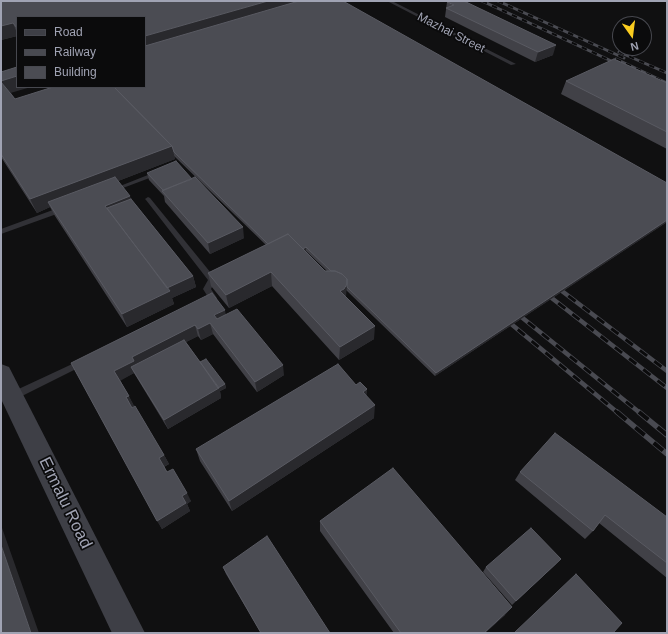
<!DOCTYPE html>
<style>
body{margin:0}
#map{position:relative;width:668px;height:634px;overflow:hidden;background:#101011;font-family:Arial,sans-serif}
canvas{display:block}
.frame{position:absolute;inset:0;border:2px solid #a0a3b3;pointer-events:none}
.legend{position:absolute;left:16px;top:16px;width:130px;height:72px;box-sizing:border-box;background:#0b0b0c;border:1px solid #47484f;margin:0;padding:5px 7px;list-style:none;font-size:12px;color:#a0a3b3}
.legend li{display:flex;align-items:center;gap:8px;height:20px}
.legend b{width:20px;border:1px solid #47484f}
.north{position:absolute;left:612px;top:16px;width:40px;height:40px;box-sizing:border-box;background:#0b0b0c;border:1px solid #47484f;border-radius:50%;rotate:166deg;font-size:11px;font-weight:700;line-height:16px;text-align:center;color:#a0a3b3}
.north::after{content:'';display:block;margin:auto;width:14px;height:18px;background:#facc1f;clip-path:polygon(50% 0,100% 100%,50% 72%,0 100%)}
</style>
<div id="map">
<canvas width="668" height="634"></canvas>
<div class="frame"></div>
<ul class="legend">
<li><b style="height:5px;background:#3e3f46"></b>Road</li>
<li><b style="height:5px;background:#494a51"></b>Railway</li>
<li><b style="height:11px;background:#4b4c53"></b>Building</li>
</ul>
<div class="north">N</div>
</div>
<script>
const c = document.querySelector('canvas').getContext('2d');
c.lineJoin = 'round';
const toPath = rows => new Path2D(rows.map(r => 'M' + r).join(''));
function paint(path, color) { c.fillStyle = color; c.fill(path, 'evenodd'); }
function trace(path, color, width, dash) { c.strokeStyle = color; c.lineWidth = width; c.lineCap = dash ? 'butt' : 'round'; c.setLineDash(dash || []); c.stroke(path); }
function drawText(font, color, halo, rows, align = 'center') {
  c.font = font + ' Arial,sans-serif'; c.lineWidth = 3.5; c.setLineDash([]); c.textBaseline = 'middle'; c.strokeStyle = halo; c.fillStyle = color; for (const [text, x, y, turn = 0] of rows) {
    c.save(); c.translate(x, y); c.rotate((+turn || 0) * Math.PI / 180); c.textAlign = isNaN(turn) ? turn : align; if (halo) c.strokeText(text, 0, 0); c.fillText(text, 0, 0); c.restore();
  }
}
paint(toPath([
 [387,1,392,1,516,64,511,65,387,1],
 [158,171,161,173,160,174,115,191,113,192,110,190,158,171],
 [148,197,150,198,215,278,216,280,211,289,217,298,216,300,208,303,205,302,204,300,208,297,203,289,208,280,146,200,145,199,148,197],
 [61,207,63,207,66,209,65,211,1,234,1,229,61,207],
 [83,359,86,360,87,362,86,364,16,399,13,400,10,399,9,396,10,393,83,359]
]), '#313136');
paint(toPath([
 [1,364,9,367,145,633,112,633,1,399,1,364]
]), '#3e3f46');
const railFar2 = toPath([
 [482,1,620,65],
 [498,1,624,58],
 [619,52,667,73],
 [616,59,667,83]
]);
const railFar1 = toPath([
 [554,285,667,371],
 [544,292,667,388],
 [514,311,640,413],
 [504,318,618,413]
]);
const rail = toPath([
 [617,412,667,454],
 [639,412,667,435]
]);
trace(railFar2, '#494a51', 3);
trace(railFar1, '#494a51', 4.5);
trace(rail, '#494a51', 5.5);
trace(railFar2, '#0b0b0c', 2, [5.5]);
trace(railFar1, '#0b0b0c', 3, [9]);
trace(rail, '#0b0b0c', 4, [12]);
paint(toPath([
 [1,1,667,183,667,222,435,376,346,290,346,297,374,339,339,360,272,286,229,308,211,286,208,273,266,245,174,156,175,159,118,181,131,199,193,276,196,287,172,298,174,304,127,327,55,216,50,207,37,213,1,157,1,72,11,93,15,99,145,87,17,17,17,36,1,40],
 [306,251,327,271,325,271,305,252],
 [447,2,553,55,535,62,445,17],
 [566,81,667,83,667,149,561,94],
 [147,173,244,238,210,254,165,202,164,196,149,180],
 [226,315,284,375,257,392,213,334,201,340,198,336,186,342,200,362,225,384,226,388,220,391,221,398,168,429,134,373,120,380,134,406,132,407,164,455,169,464,164,467,167,472,191,501,187,504,190,511,162,529,71,363],
 [356,385,367,389,366,396,374,418,232,511,200,461,196,449],
 [520,472,667,517,667,578,599,523,593,531,585,539,515,480],
 [320,521,505,615,485,633,394,633,320,531],
 [556,564,512,605,483,572,486,567],
 [223,567,330,633,261,633,226,574]
]), '#414147');
paint(toPath([
 [268,1,310,1,145,50,145,36],
 [13,23,17,33,17,36,1,40,1,26],
 [556,45,553,55,535,62,538,52],
 [17,76,17,87,31,87,7,94,1,82,1,81],
 [172,146,175,159,51,207,48,202,50,207,37,213,30,199],
 [130,196,135,210,114,218,105,206],
 [667,220,667,222,435,376,436,373],
 [243,227,244,238,210,254,208,243],
 [306,247,306,251,296,256,296,252],
 [271,272,272,286,229,308,226,295],
 [193,276,196,287,172,298,174,304,127,327,122,314,166,288],
 [347,284,346,297,340,291],
 [225,310,227,321,217,326,214,315],
 [210,323,213,334,201,340,198,329],
 [195,325,198,336,137,367,131,367,134,373,120,381,114,371,132,357],
 [375,326,374,339,339,360,340,347],
 [283,365,284,375,257,392,255,382],
 [225,384,226,388,220,391,221,398,168,429,164,420],
 [367,389,366,402,363,392],
 [129,396,134,406,131,407,126,397],
 [375,405,374,418,232,511,229,501],
 [164,455,169,464,163,467,159,458],
 [187,493,191,501,187,504,190,511,162,529,157,521,182,496],
 [1,525,39,633,31,633,1,545],
 [561,559,556,564,512,605,516,601],
 [512,607,505,615,485,633,484,633]
]), '#29292d');
const building = toPath([
 [1,1,268,1,145,36,145,17,17,17,17,28,13,23,1,26,1,1],
 [299,1,343,1,667,183,667,220,436,373,347,287,347,279,342,274,335,271,331,271,306,247,303,249,288,234,268,244,174,152,172,146,114,87,145,87,145,46,299,1],
 [451,1,464,1,556,45,538,52,446,8,454,5,447,2,451,1],
 [614,59,667,83,667,132,566,81,614,59],
 [17,67,17,76,1,81,1,72,17,67],
 [1,82,15,99,53,87,114,87,172,146,30,199,1,154,1,82],
 [176,161,192,179,163,190,147,173,176,161],
 [115,177,130,196,105,206,170,291,122,314,48,202,115,177],
 [195,177,243,227,208,243,162,191,195,177],
 [131,199,193,276,167,288,107,208,131,199],
 [288,234,325,271,335,271,342,274,347,279,347,284,344,289,340,291,375,326,340,347,271,272,226,295,208,273,288,234],
 [212,293,225,310,214,315,217,319,237,309,283,365,255,382,210,323,198,329,195,325,132,357,134,361,114,371,129,396,126,397,132,408,135,406,164,455,159,458,167,472,173,469,187,493,182,496,186,503,157,521,71,363,212,293],
 [184,340,219,388,164,420,131,367,184,340],
 [206,359,225,384,218,388,200,362,206,359],
 [338,364,356,385,360,382,367,389,363,392,375,405,229,501,196,449,338,364],
 [555,433,667,517,667,563,605,515,593,531,520,472,555,433],
 [393,468,512,607,484,633,401,633,320,521,393,468],
 [531,528,561,559,516,601,486,567,531,528],
 [267,536,330,633,261,633,223,567,267,536],
 [1,545,31,633,1,633,1,545],
 [576,574,622,623,613,633,514,633,576,574]
]);
paint(building, '#4b4c53');
trace(building, '#595a62', 1);
drawText('12px', '#a0a3b3', '#0b0b0c', [
 ["Mazhai Street",451,33,27]
]);
drawText('17px', '#a0a3b3', '#0b0b0c', [
 ["Ermalu Road",65,503,64]
]);
</script>
